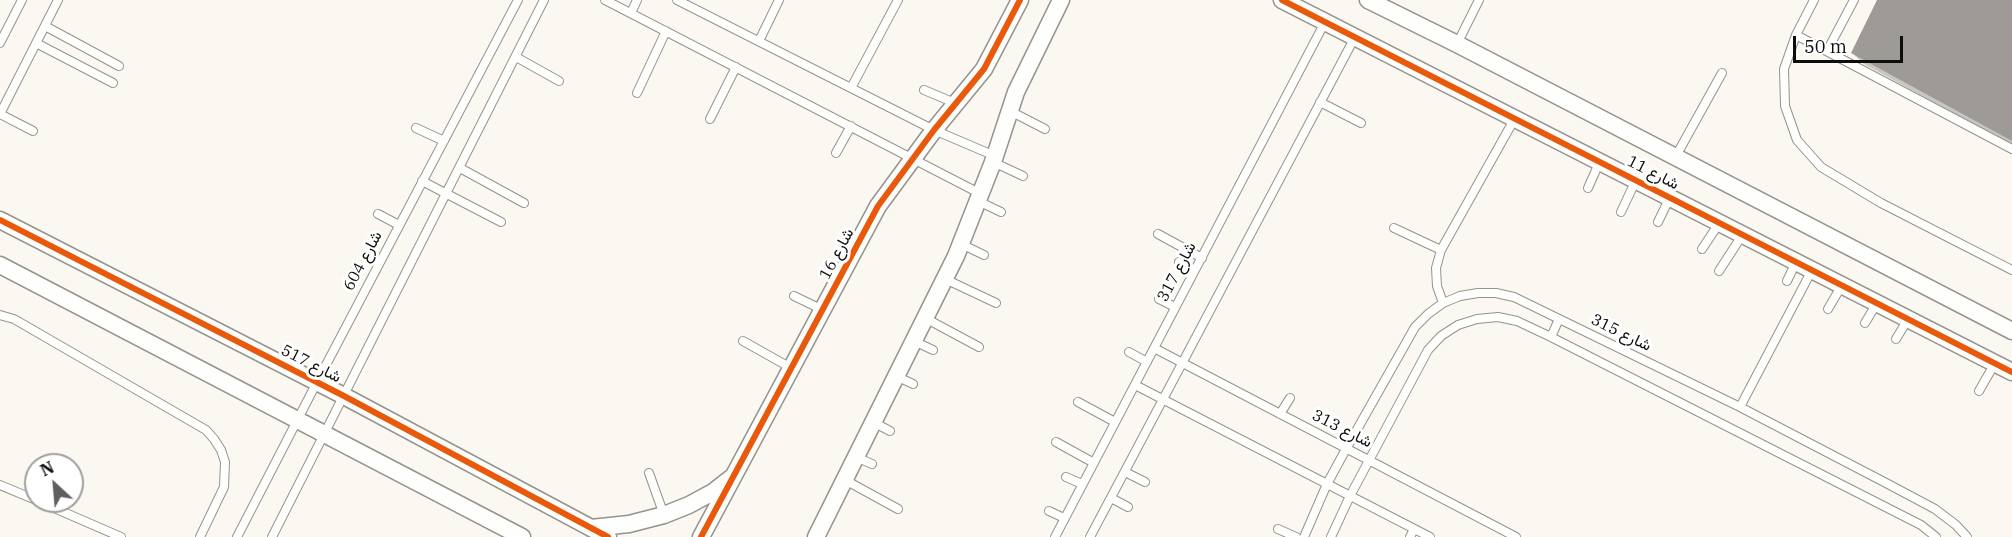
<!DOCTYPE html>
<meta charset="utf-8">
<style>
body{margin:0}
#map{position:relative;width:2012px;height:537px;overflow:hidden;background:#fbf8f1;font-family:"IBM Plex Serif",serif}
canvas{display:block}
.north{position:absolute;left:24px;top:453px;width:60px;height:60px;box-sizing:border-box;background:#fff;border:2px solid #9e9e9e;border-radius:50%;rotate:334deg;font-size:16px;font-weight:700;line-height:24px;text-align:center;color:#0d0d0d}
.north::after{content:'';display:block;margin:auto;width:21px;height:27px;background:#605f5d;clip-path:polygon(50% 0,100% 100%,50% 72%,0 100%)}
.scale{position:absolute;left:1793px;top:36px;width:110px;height:27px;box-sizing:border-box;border:3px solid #0d0d0d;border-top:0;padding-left:8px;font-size:18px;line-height:21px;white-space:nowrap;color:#0d0d0d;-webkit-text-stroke:4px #fff;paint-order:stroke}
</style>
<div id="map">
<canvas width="2012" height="537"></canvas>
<div class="north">N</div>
<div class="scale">50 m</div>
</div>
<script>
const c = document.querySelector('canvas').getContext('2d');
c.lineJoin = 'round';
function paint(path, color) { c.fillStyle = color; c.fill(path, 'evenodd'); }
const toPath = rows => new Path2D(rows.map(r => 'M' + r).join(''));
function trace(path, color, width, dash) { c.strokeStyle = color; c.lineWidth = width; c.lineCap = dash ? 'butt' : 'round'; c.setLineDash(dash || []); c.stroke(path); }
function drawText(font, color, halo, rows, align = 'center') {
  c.font = font + ' "IBM Plex Serif",Vazirmatn,serif'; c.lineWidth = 6; c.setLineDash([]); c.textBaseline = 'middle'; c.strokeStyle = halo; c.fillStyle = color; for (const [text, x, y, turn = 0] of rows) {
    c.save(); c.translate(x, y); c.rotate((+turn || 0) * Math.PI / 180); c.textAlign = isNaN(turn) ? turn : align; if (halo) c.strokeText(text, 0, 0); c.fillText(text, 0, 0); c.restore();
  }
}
paint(toPath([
 [1879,0,2012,0,2012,145,1864,64,1852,53]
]), '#0003');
paint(toPath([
 [1877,0,2012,0,2012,141,1851,53]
]), '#9e9b97');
const lane = toPath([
 [605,0,981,194],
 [677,0,934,130,995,156],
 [1814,0,1796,35,1784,69,1785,106,1797,140,1821,167,1881,203,2012,270],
 [631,13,637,0],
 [45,26,119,66],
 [1796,35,2012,149],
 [759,41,779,0],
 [0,43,22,0],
 [36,43,113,83],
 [1457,44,1479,0],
 [1827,51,1854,0],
 [516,57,559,81],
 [851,88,898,0],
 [924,90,955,103],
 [637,93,666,31],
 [1320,102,1361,123],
 [1010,111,1045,129],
 [0,114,58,0],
 [0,114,33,131],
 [710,119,736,67],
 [416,128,444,141],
 [836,153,851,126],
 [1676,156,1722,73],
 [993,162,1023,176],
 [460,168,524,203],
 [422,181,501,222],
 [1588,188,1600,161],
 [978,201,1001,212],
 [1621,212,1636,180],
 [378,214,399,225],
 [1658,222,1670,197],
 [1394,228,1441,250],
 [1158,234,1202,258],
 [961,244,984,255],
 [1702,249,1720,222],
 [1179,262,1195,270],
 [1719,271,1743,234],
 [945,279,996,303],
 [1787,281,1796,262],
 [794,296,823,310],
 [1159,299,1175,307],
 [1443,303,1437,286,1436,268,1441,250,1515,118],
 [1828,309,1842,285],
 [0,315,14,319,206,430,214,439,221,450,225,462,224,487,200,537],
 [925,318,979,347],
 [1865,323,1877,303],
 [1551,337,1559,319],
 [1896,339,1908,319],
 [743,341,791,368],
 [914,341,933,350],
 [1154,348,1516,537],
 [1129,352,1147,362],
 [896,376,913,384],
 [1135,385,1430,537],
 [1979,391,1995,363],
 [1078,402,1115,422],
 [1740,407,1812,270],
 [1280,414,1290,398],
 [873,422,890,431],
 [1056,442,1094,463],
 [856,457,872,464],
 [1125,472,1145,482],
 [649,473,664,515],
 [1066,477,1082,484],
 [845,480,898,509],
 [0,485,36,500],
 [1111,498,1128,507],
 [38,501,121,537],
 [1049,511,1064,518],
 [1278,529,1296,537],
 [237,537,317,382,518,0],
 [272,537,544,0],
 [1055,537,1325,22],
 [1090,537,1355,37],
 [1304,537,1327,484,1346,449,1415,327,1428,314,1443,303,1460,296,1478,293,1496,293,1514,297,1740,407,1888,484,1935,509,1956,525,1967,537],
 [1331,537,1350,496,1428,350,1441,336,1458,325,1477,319,1498,317,1517,321,1551,337,1921,525,1936,537],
 [1410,537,1414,529]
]);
const street = toPath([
 [1282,0,2012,372],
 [1368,0,1457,44,2012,331],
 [0,220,344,396,608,537],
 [0,265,522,537],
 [591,528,629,524,664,515,689,505,713,492,731,478],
 [701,537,878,206,934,130,984,69,1020,0],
 [816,537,956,256,993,162,1016,92,1061,0]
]);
trace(lane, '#949390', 10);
trace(street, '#949390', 19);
trace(lane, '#fefefd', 8);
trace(street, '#fefefd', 16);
trace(toPath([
 [1282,0,2012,372],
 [0,220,344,396,608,537],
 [701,537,878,206,934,130,984,69,1020,0]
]), '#e8590c', 6);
drawText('16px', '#0d0d0d', '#fff', [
 ["شارع 11",1653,173,27],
 ["شارع 16",837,254,-62],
 ["شارع 604",363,261,-62],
 ["شارع 317",1177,272,-62],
 ["شارع 315",1621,333,26],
 ["شارع 517",311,364,27],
 ["شارع 313",1342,429,27]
]);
</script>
